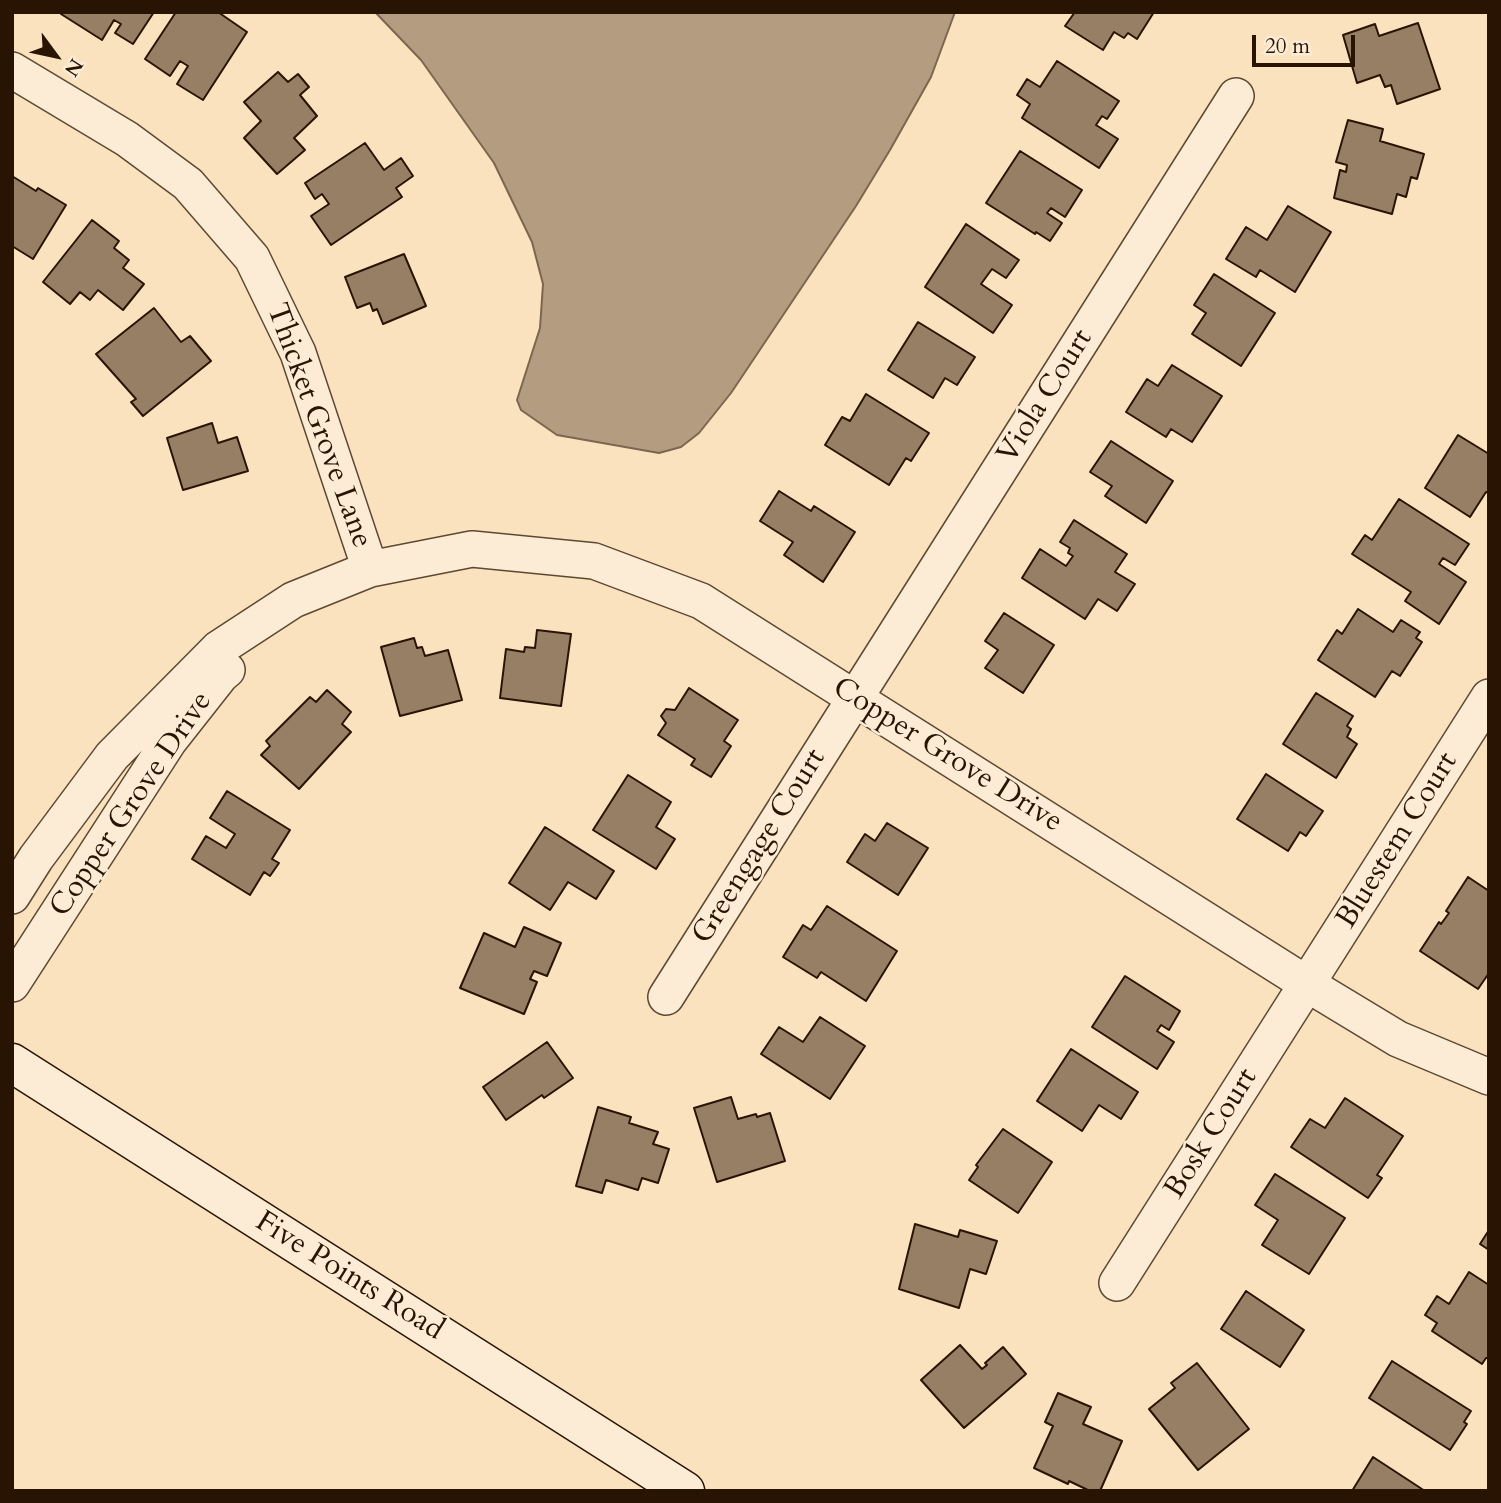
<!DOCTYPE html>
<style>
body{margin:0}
#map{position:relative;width:1501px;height:1503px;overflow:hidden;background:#fae2be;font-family:Cardo,serif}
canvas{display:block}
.frame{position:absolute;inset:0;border:14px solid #291404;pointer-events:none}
.north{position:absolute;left:21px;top:21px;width:70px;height:70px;-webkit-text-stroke:5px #fcecd5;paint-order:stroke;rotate:123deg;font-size:19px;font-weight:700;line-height:28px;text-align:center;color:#291404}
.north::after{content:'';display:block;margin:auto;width:24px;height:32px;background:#291404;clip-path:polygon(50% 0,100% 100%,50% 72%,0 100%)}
.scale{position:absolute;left:1252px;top:35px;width:103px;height:32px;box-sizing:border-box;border:4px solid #291404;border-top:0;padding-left:9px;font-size:21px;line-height:24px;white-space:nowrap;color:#291404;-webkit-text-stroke:5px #fcecd5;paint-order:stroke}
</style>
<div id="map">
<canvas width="1501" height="1503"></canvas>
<div class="frame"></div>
<div class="north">N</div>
<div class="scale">20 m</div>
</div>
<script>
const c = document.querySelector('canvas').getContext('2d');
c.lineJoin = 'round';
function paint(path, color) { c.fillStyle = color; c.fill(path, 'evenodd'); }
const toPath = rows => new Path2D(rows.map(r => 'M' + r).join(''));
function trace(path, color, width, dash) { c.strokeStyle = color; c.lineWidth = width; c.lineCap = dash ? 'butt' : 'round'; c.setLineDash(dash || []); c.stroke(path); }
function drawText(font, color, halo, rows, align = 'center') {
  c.font = font + ' Cardo,serif'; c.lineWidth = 5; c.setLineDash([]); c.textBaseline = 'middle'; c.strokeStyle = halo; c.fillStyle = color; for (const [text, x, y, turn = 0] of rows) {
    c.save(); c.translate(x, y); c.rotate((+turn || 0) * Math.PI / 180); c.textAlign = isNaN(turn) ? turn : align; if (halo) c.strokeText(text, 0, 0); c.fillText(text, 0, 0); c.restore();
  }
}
const water = toPath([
 [375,12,955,12,931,77,890,150,856,206,731,393,699,433,681,447,659,453,557,435,521,410,517,400,540,328,543,284,532,242,494,163,421,60,375,12]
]);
paint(water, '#b39c7f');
trace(water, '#7c664e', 2);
const building = toPath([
 [62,12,154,12,133,44,115,33,121,24,114,20,102,40,61,14,62,12],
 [176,12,218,12,247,32,203,100,177,84,188,66,180,61,170,76,145,59,176,12],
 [1075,12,1154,12,1137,39,1128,33,1124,38,1114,32,1103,50,1065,26,1075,12],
 [1418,23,1440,89,1397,104,1391,85,1385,87,1380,75,1357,83,1343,35,1375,24,1379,36,1418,23],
 [1057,61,1119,101,1107,119,1102,116,1096,125,1118,139,1099,168,1022,118,1030,104,1017,95,1027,79,1040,87,1057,61],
 [278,72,288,82,298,74,309,87,300,95,317,116,294,138,305,150,277,174,244,138,261,121,244,102,278,72],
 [1348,120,1383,129,1380,141,1424,154,1417,179,1411,177,1406,197,1397,194,1392,214,1334,198,1340,170,1346,172,1347,165,1336,162,1348,120],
 [365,143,384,170,401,158,413,176,396,188,402,197,331,245,311,216,329,204,322,194,315,199,305,183,365,143],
 [1020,151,1082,190,1065,217,1051,208,1047,213,1062,223,1050,241,1036,232,1035,234,986,203,1020,151],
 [12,176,36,191,38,188,66,205,33,259,12,246,12,176],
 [1288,206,1331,232,1295,292,1260,270,1256,277,1226,259,1246,227,1267,240,1288,206],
 [92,220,119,241,114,248,129,260,123,268,144,284,123,310,98,290,90,300,80,292,70,304,43,282,92,220],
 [966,224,1019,260,1006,278,992,269,981,284,1012,305,993,333,925,287,966,224],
 [404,254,426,306,383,324,377,309,373,311,370,303,357,308,345,277,404,254],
 [1214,274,1275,313,1241,366,1192,334,1206,313,1194,305,1214,274],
 [154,308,181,342,190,336,211,361,143,416,131,402,136,399,96,354,154,308],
 [918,322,975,357,957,385,945,378,933,398,888,370,918,322],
 [1172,365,1222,396,1192,442,1171,429,1166,437,1126,412,1147,379,1158,386,1172,365],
 [866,394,929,433,911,461,906,458,889,485,825,445,842,417,850,421,866,394],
 [212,423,218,443,237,437,248,471,183,490,167,438,212,423],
 [1458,435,1489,454,1489,493,1486,492,1470,517,1425,488,1458,435],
 [1111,441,1173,481,1146,523,1105,496,1112,486,1090,472,1111,441],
 [779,491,811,511,814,506,855,532,823,582,784,555,793,542,760,521,779,491],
 [1399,499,1469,544,1455,565,1443,558,1439,564,1466,582,1439,624,1405,601,1411,592,1352,554,1365,535,1372,540,1399,499],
 [1074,520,1127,554,1115,572,1135,584,1117,611,1098,599,1085,619,1022,578,1040,549,1066,566,1073,556,1068,553,1070,548,1060,542,1074,520],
 [1358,609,1393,632,1401,620,1420,632,1416,638,1422,642,1400,676,1392,671,1375,697,1318,660,1337,630,1342,634,1358,609],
 [1004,613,1054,645,1023,693,985,668,998,650,985,641,1004,613],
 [537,630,571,634,561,706,500,698,506,649,524,652,525,647,535,648,537,630],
 [414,638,417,648,422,647,425,656,448,650,462,700,400,716,381,647,414,638],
 [689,688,738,720,724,741,731,746,711,777,691,765,695,759,658,735,666,723,661,716,666,709,675,710,689,688],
 [327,690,351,712,342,724,351,732,299,789,261,755,270,746,266,741,310,697,316,702,327,690],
 [1316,693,1353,716,1347,726,1351,729,1347,737,1357,744,1336,778,1283,744,1316,693],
 [1266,774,1323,811,1306,836,1300,832,1288,851,1237,819,1266,774],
 [628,775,671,802,656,827,675,839,656,869,593,830,628,775],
 [227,791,290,830,272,859,279,863,270,876,264,872,250,895,192,859,206,836,226,848,235,834,210,818,227,791],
 [887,823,928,848,898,895,847,862,865,834,875,841,887,823],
 [545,827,614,871,596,899,568,882,550,910,509,883,545,827],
 [1468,877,1489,891,1489,973,1478,989,1420,951,1439,922,1441,924,1449,913,1446,911,1468,877],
 [827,906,897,951,866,1001,821,972,817,978,783,957,803,925,811,930,827,906],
 [524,927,561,943,547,976,534,971,530,979,537,982,524,1014,460,988,484,933,515,947,524,927],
 [1125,976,1180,1011,1169,1030,1161,1025,1157,1031,1174,1042,1157,1069,1092,1027,1125,976],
 [820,1017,865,1046,830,1099,761,1054,779,1027,803,1042,820,1017],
 [547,1042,573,1078,544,1098,542,1095,506,1120,483,1087,547,1042],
 [1071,1049,1138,1092,1121,1119,1099,1105,1082,1131,1037,1101,1071,1049],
 [731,1097,738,1119,756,1114,757,1117,770,1113,785,1161,717,1182,694,1108,731,1097],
 [1345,1098,1403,1136,1377,1175,1382,1178,1368,1198,1291,1147,1310,1119,1325,1128,1345,1098],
 [598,1107,631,1117,629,1123,658,1132,653,1144,669,1149,658,1183,642,1178,638,1190,606,1180,602,1193,576,1186,598,1107],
 [1003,1129,1052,1162,1018,1213,969,1180,978,1167,976,1165,1003,1129],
 [1275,1174,1345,1218,1309,1274,1262,1245,1278,1220,1255,1205,1275,1174],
 [915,1224,958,1237,960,1230,997,1241,986,1274,970,1269,959,1308,899,1289,915,1224],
 [1489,1230,1489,1250,1480,1244,1489,1230],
 [1469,1272,1489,1285,1489,1358,1486,1358,1482,1364,1432,1331,1437,1323,1425,1315,1437,1296,1449,1304,1469,1272],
 [1246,1291,1304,1330,1280,1367,1221,1329,1246,1291],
 [960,1345,982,1369,987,1365,985,1363,1003,1347,1026,1374,964,1428,921,1380,960,1345],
 [1392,1361,1471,1411,1464,1422,1467,1424,1450,1450,1369,1398,1392,1361],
 [1197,1363,1249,1429,1198,1470,1149,1409,1175,1388,1171,1383,1197,1363],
 [1058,1393,1091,1407,1083,1424,1122,1441,1100,1491,1090,1491,1069,1481,1068,1484,1034,1468,1053,1426,1045,1422,1058,1393],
 [1373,1457,1425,1491,1352,1491,1373,1457]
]);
paint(building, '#967f65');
trace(building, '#291404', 2);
const street = toPath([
 [12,70,127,139,188,184,252,258,298,353,370,569],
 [12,896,36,858,112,756,218,649,293,600,370,569,472,549,594,561,701,601,1307,984,1398,1039,1489,1077],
 [12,984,169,741,221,675,227,670],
 [666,997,1236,96],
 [1117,1283,1489,697]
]);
const secondary = toPath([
 [12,1063,685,1491]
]);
trace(street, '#5d4832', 38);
trace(secondary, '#291404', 41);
trace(street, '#fcecd5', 35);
trace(secondary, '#fcecd5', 38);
drawText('30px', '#291404', '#fcecd5', [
 ["Viola Court",1046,397,-58],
 ["Thicket Grove Lane",318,426,70],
 ["Copper Grove Drive",947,756,32],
 ["Copper Grove Drive",132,805,-56],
 ["Bluestem Court",1398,841,-58],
 ["Greengage Court",760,847,-58],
 ["Bosk Court",1212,1134,-58],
 ["Five Points Road",349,1277,32]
]);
</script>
